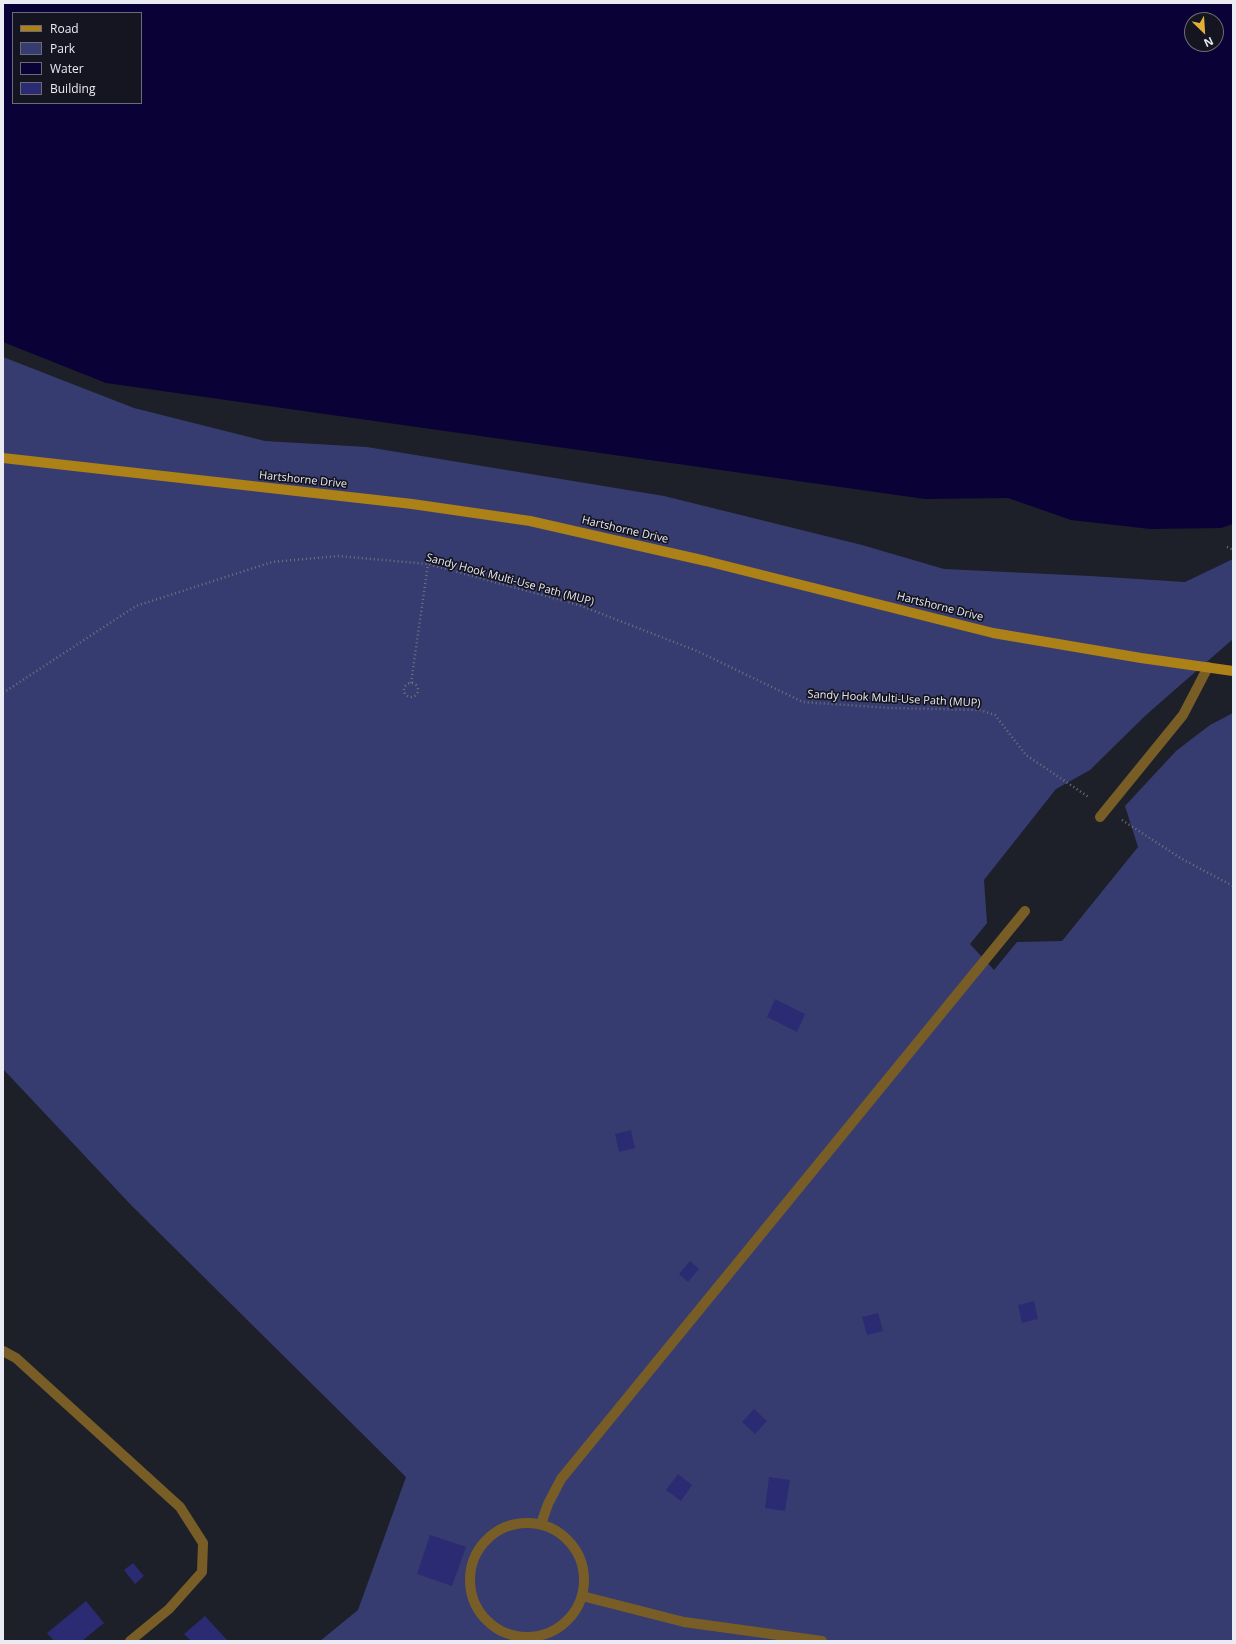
<!DOCTYPE html>
<style>
body{margin:0}
#map{position:relative;width:1236px;height:1644px;overflow:hidden;background:#1d1f29;font-family:"Open Sans",sans-serif}
canvas{display:block}
.frame{position:absolute;inset:0;border:4px solid #eaebf3;pointer-events:none}
.legend{position:absolute;left:12px;top:12px;width:130px;height:92px;box-sizing:border-box;background:#141520;border:1px solid #6a6b74;margin:0;padding:5px 7px;list-style:none;font-size:12px;color:#eaebf3}
.legend li{display:flex;align-items:center;gap:8px;height:20px}
.legend b{width:20px;border:1px solid #6a6b74}
.north{position:absolute;left:1184px;top:12px;width:40px;height:40px;box-sizing:border-box;background:#141520;border:1px solid #6a6b74;border-radius:50%;rotate:155deg;font-size:11px;font-weight:700;line-height:16px;text-align:center;color:#eaebf3}
.north::after{content:'';display:block;margin:auto;width:14px;height:18px;background:#e3ae35;clip-path:polygon(50% 0,100% 100%,50% 72%,0 100%)}
</style>
<div id="map">
<canvas width="1236" height="1644"></canvas>
<div class="frame"></div>
<ul class="legend">
<li><b style="height:5px;background:#ab8118"></b>Road</li>
<li><b style="height:11px;background:#373c70"></b>Park</li>
<li><b style="height:11px;background:#0a0237"></b>Water</li>
<li><b style="height:11px;background:#2a2b72"></b>Building</li>
</ul>
<div class="north">N</div>
</div>
<script>
const c = document.querySelector('canvas').getContext('2d');
c.lineJoin = 'round';
function paint(path, color) { c.fillStyle = color; c.fill(path, 'evenodd'); }
const toPath = rows => new Path2D(rows.map(r => 'M' + r).join(''));
function trace(path, color, width, dash) { c.strokeStyle = color; c.lineWidth = width; c.lineCap = dash ? 'butt' : 'round'; c.setLineDash(dash || []); c.stroke(path); }
function drawText(font, color, halo, rows, align = 'center') {
  c.font = font + ' "Open Sans",sans-serif'; c.lineWidth = 3.5; c.setLineDash([]); c.textBaseline = 'middle'; c.strokeStyle = halo; c.fillStyle = color; for (const [text, x, y, turn = 0] of rows) {
    c.save(); c.translate(x, y); c.rotate((+turn || 0) * Math.PI / 180); c.textAlign = isNaN(turn) ? turn : align; if (halo) c.strokeText(text, 0, 0); c.fillText(text, 0, 0); c.restore();
  }
}
paint(toPath([
 [3,357,134,408,265,441,367,447,664,496,862,545,944,569,1090,576,1185,582,1233,559,1233,639,1146,715,1090,770,1056,789,984,880,987,923,970,944,994,970,1017,942,1062,941,1138,847,1125,806,1176,751,1210,725,1233,713,1233,1641,320,1641,358,1610,406,1477,131,1205,3,1069]
]), '#373c70');
paint(toPath([
 [3,3,1233,3,1233,524,1221,528,1150,529,1071,520,1008,498,925,499,106,383,3,342],
 [13,13,141,13,141,103,13,103],
 [1192,20,1216,20,1216,44,1192,44]
]), '#0a0237');
paint(toPath([
 [775,999,805,1014,797,1032,767,1017],
 [631,1130,635,1148,619,1152,615,1134],
 [690,1261,699,1269,688,1282,679,1274],
 [1034,1301,1038,1319,1022,1323,1018,1305],
 [878,1313,883,1331,867,1335,862,1317],
 [754,1409,767,1421,755,1434,742,1422],
 [678,1474,692,1485,681,1501,666,1490],
 [769,1477,790,1480,785,1511,765,1508],
 [430,1535,466,1547,452,1586,417,1574],
 [133,1563,144,1576,135,1584,124,1570],
 [86,1601,104,1623,82,1641,54,1641,47,1633],
 [205,1616,228,1641,191,1641,184,1634]
]), '#2a2b72');
trace(toPath([
 [1227,547,1233,550],
 '404 690a7 7 0 1 1 14 0a7 7 0 1 1-14 0Z',
 [411,683,428,564],
 [3,693,136,606,272,562,338,556,428,564,579,605,697,651,803,702,890,708,980,710,995,715,1026,755,1090,798],
 [1122,820,1182,859,1233,886]
]), '#70727b', 2.5, [1, 3]);
trace(toPath([
 [1100,817,1183,715,1208,667],
 [3,1351,16,1358,180,1507,203,1543,202,1572,169,1609,130,1641],
 '470 1580a57 57 0 1 1 114 0a57 57 0 1 1-114 0Z',
 [541,1524,548,1504,561,1479,1025,911],
 [582,1596,684,1622,822,1641]
]), '#785e26', 10);
trace(toPath([
 [3,458,412,504,530,521,706,561,993,633,1141,658,1233,671]
]), '#ab8118', 10);
drawText('11px', '#eaebf3', '#141520', [
 ["Hartshorne Drive",303,480,6],
 ["Hartshorne Drive",625,530,13],
 ["Sandy Hook Multi-Use Path (MUP)",510,580,15],
 ["Hartshorne Drive",940,607,14],
 ["Sandy Hook Multi-Use Path (MUP)",894,699,3]
]);
</script>
